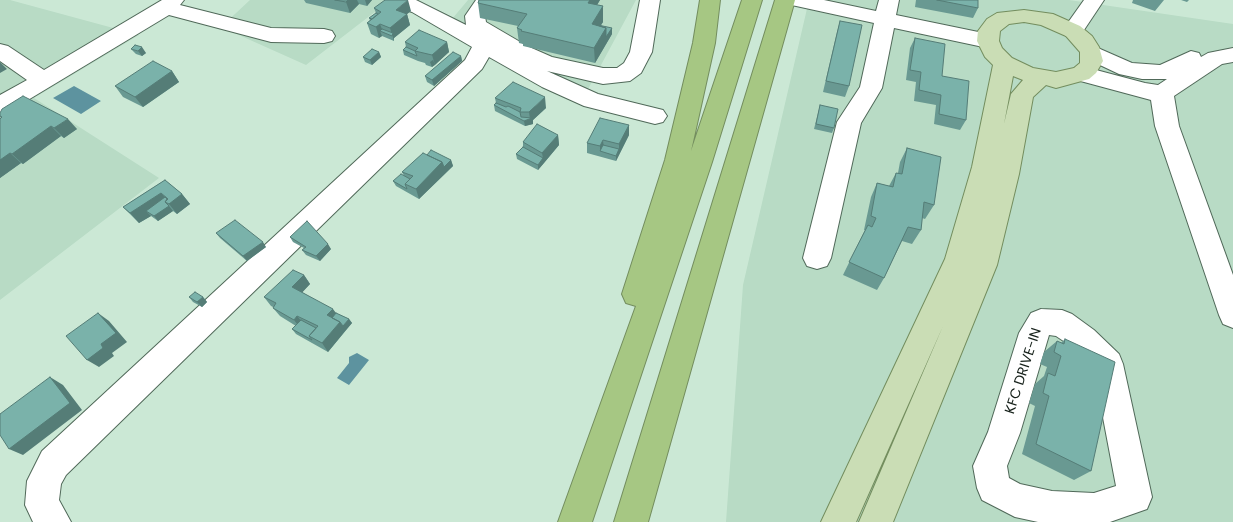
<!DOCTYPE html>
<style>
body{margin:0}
canvas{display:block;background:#cbe8d5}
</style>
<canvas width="1233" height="522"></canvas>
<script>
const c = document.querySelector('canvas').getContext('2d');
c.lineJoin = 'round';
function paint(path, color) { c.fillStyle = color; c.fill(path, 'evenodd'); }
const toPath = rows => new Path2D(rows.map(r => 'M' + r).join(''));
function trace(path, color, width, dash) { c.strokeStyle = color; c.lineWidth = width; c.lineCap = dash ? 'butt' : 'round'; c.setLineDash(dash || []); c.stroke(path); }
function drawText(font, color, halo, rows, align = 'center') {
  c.font = font + ' Poppins,sans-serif'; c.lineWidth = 4.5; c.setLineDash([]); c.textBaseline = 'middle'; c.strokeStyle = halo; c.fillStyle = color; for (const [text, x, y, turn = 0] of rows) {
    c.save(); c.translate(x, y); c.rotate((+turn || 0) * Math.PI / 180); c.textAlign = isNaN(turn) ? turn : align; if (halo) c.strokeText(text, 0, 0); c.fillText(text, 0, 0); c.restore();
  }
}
paint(toPath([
 [0,0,10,0,139,35,34,98,159,178,0,300],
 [250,0,387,0,389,1,306,65,221,27],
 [468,0,636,0,587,91,452,19],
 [809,0,1069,0,1233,24,1233,522,726,522,743,285]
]), '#b8dbc5');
paint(toPath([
 [74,86,101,101,81,114,53,98],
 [357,353,369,360,349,385,337,378,349,363,349,357]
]), '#5d939f');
const minor = toPath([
 [162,0,184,0,180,5,271,28,324,29,332,31,335,36,332,41,324,43,271,42,169,15,8,112,0,114,0,95,27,80,0,61,0,44,8,46,44,70,162,0],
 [385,0,416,0,466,25,465,16,476,0,497,0,485,16,486,22,527,46,552,57,603,68,617,68,624,63,630,52,640,0,660,0,652,52,641,73,630,81,603,84,547,71,598,94,663,110,667,116,663,122,655,124,584,106,542,87,489,57,482,69,66,475,61,484,59,500,71,522,33,522,25,505,27,481,42,451,465,60,472,47,412,12,388,4,385,0],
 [784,0,824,0,876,11,879,0,899,0,896,15,988,34,996,36,999,41,996,46,988,48,894,28,882,88,861,123,831,258,827,266,817,269,807,266,803,258,837,122,860,87,874,23,787,4,784,0],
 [1084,0,1104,0,1080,36,1073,38,1066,36,1062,31,1084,0],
 [1091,45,1132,63,1160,65,1191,51,1199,53,1201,57,1208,53,1233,48,1233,62,1222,64,1174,96,1179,126,1233,275,1233,328,1223,324,1219,315,1155,126,1151,100,1073,79,1070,74,1073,69,1081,66,1145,83,1158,85,1167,79,1142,79,1119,74,1083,57,1080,52,1083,47,1091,45],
 [1041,309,1062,310,1072,314,1094,330,1119,354,1123,364,1152,497,1147,509,1110,522,1038,522,1015,517,982,500,977,488,973,466,988,432,1019,333,1031,313,1041,309],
 [1049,335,1056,336,1074,348,1094,370,1116,486,1094,493,1052,491,1020,484,1009,478,1007,466,1020,433,1049,335]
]);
const major = toPath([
 [1024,10,1053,14,1080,26,1092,36,1099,47,1103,61,1096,73,1089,79,1056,88,1046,85,1033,97,1019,174,997,265,893,522,859,522,943,326,856,522,821,522,945,259,972,167,993,65,985,57,977,41,978,31,987,19,997,13,1024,10],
 [1024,22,1041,25,1066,36,1080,52,1080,63,1074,68,1056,72,1033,68,1012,58,1002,48,999,41,1000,31,1009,24,1024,22],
 [1013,76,1023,80,1011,94,1004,124,1013,76]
]);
const highway = toPath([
 [700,0,720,0,715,43,691,151,742,0,762,0,712,162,592,522,558,522,636,306,626,303,622,294,665,160,693,43,700,0],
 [775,0,795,0,648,522,614,522,775,0]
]);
trace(minor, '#506959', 2);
trace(major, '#738d5e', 2);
trace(highway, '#738d5e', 2);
paint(minor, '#fff');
paint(major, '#caddb5');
paint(highway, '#a6c783');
paint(toPath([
 [304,0,372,0,367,6,359,4,350,13,306,3],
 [479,0,600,0,597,5,603,6,603,22,601,25,612,34,595,63,523,46,523,44,519,43,517,28,518,26,480,18,478,3],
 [916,0,978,0,978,8,973,18,915,7],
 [1133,0,1164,0,1155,11,1132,3],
 [1181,0,1189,0,1187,2],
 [374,8,411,11,407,14,410,25,394,38,394,41,382,36,379,38,371,34,367,23,370,20,369,18,376,13],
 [840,21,849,86,845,97,823,92,837,32],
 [915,38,942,76,966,120,960,130,934,124,936,105,914,101,916,82,906,80,910,48],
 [405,42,447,42,449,52,432,67,426,65,425,63,418,61,404,55,403,50,406,47],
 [131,49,146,53,142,56,136,54],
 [379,52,381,57,372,65,365,62,363,57],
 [461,56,462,61,434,86,427,82,425,76],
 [172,71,179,82,143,107,123,97,115,86],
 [495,98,546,108,533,120,533,124,525,126,495,111,494,105,496,103],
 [820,105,834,128,832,133,814,129],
 [0,113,77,129,64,138,61,136,23,164,21,163,0,178,1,118,0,117],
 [629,125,629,135,616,161,587,153,587,143],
 [558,135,559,145,538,170,517,159,516,154,523,147,523,142],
 [907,148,934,205,925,219,922,218,921,230,912,244,902,241,884,278,877,290,843,275,865,230,864,230,871,197,877,183,889,186,896,173,898,173,900,162],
 [451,160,453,166,419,199,396,186,393,181,404,176,402,172],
 [165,180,182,194,190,204,177,214,173,211,158,221,151,216,139,223,123,207],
 [216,233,266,247,247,261,220,238],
 [290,237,331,249,320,261,306,255,302,250,304,248,293,242],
 [304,275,310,284,302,292,336,313,349,319,352,323,328,352,296,334,292,329,296,326,280,316,273,308,273,307,271,306,264,297],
 [189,297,203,297,207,302,202,307,193,302],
 [1065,339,1091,471,1074,480,1022,454,1035,406,1029,403,1035,384,1044,376,1047,367,1040,364,1044,352,1057,341,1061,343]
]), '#699992');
paint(toPath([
 [348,0,357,0,359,4,350,13,346,2],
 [365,0,372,0,367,6],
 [408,0,411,11,407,14,410,25,394,38,394,41,390,28,396,10],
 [590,0,600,0,589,18,588,3],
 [603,6,603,22,595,34,592,24],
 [380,24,383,32,380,31,382,36,379,38,376,27],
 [606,28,612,28,612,34,595,63,594,48],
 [447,42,449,52,435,65,432,55],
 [142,47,146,53,142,56,138,51],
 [379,52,381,57,372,65,370,60],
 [461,56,462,61,434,86,432,80],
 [433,60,435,65,432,67,430,62],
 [0,62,7,69,0,73],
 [172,71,179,82,143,107,135,97],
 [545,97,546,108,533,120,533,124,525,126,524,121,530,119,529,112],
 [68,119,77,129,64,138,54,128],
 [629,125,629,135,616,161,616,156,619,149,619,144],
 [51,126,61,136,23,164,12,154],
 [558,135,559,145,544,163,542,153],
 [603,140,604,150,600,151,600,146],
 [10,153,21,163,0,178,0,160],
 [543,158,544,163,538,170,538,165],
 [451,160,453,166,419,199,416,189,442,162],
 [161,193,170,203,165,202,146,211,151,216,139,223,130,213],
 [182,194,190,204,177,214,169,204],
 [169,206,173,211,158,221,154,216],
 [263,242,266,247,247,261,243,256],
 [328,244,331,249,320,261,316,256],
 [304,275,310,284,299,296,292,287],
 [203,297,207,302,202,307,197,302],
 [333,309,339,317,335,322,327,315],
 [98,313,109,321,127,342,112,353,114,356,99,367,87,360],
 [297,316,304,324,301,329,294,320],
 [349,319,352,323,346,330,343,326],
 [340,322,346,330,328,352,322,343],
 [50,377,63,385,82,410,23,455,9,449]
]), '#557d77');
const building = toPath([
 [335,0,348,0,346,2,335,0],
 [385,0,408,0,396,10,407,14,390,28,380,24,376,27,367,23,381,12,374,8,385,0],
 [479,0,590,0,588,3,603,6,592,24,606,28,594,48,521,31,522,30,517,28,527,14,478,3,479,0],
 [937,0,978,0,978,8,937,0],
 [376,13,378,14,372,19,369,18,376,13],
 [840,21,862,25,849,86,826,81,840,21],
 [597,25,598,25,612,28,606,37,606,28,597,25],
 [382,29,393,33,392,36,380,31,382,29],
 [419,30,447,42,432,55,415,51,418,48,405,42,419,30],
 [915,38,945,44,942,76,969,81,966,120,939,114,941,95,919,90,921,72,910,70,915,38],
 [135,45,142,47,138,51,131,49,135,45],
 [406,47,415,51,417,56,403,50,406,47],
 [372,49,379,52,370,60,363,57,372,49],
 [453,52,461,56,432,80,425,76,453,52],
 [153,61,172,71,135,97,115,86,153,61],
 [513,82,545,97,529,112,520,112,521,108,495,98,513,82],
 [23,96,68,119,54,128,51,126,12,154,10,153,0,160,0,119,2,117,0,116,0,113,2,109,23,96],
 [496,103,506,107,508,106,520,112,521,117,532,118,524,121,494,105,496,103],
 [820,105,838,109,834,128,816,124,820,105],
 [600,118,629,125,619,144,603,140,600,146,587,143,600,118],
 [537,124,558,135,542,153,523,142,537,124],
 [603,145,619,149,616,156,600,151,603,145],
 [523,147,543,158,538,165,516,154,523,147],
 [907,148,941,157,934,205,924,202,921,230,908,227,884,278,849,262,868,225,872,227,876,218,871,216,877,183,893,187,896,173,902,174,907,148],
 [431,150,451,160,444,167,442,162,427,155,431,150],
 [423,153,442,162,416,189,405,184,413,176,402,172,423,153],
 [401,174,410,179,405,184,407,189,393,181,401,174],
 [165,180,182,194,169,204,165,202,168,199,161,193,130,213,123,207,165,180],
 [165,197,167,199,165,202,169,206,154,216,146,211,165,197],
 [235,220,263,242,243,256,216,233,235,220],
 [307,221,328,244,316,256,302,250,306,247,290,237,307,221],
 [293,270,304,275,292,287,333,309,327,315,340,322,322,343,309,336,318,326,297,316,294,320,273,308,276,303,264,297,293,270],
 [195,292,203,297,197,302,189,297,195,292],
 [98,313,116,333,101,344,103,348,87,360,66,336,98,313],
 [336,313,349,319,343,326,340,322,332,318,336,313],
 [301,320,316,328,309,336,312,340,292,329,301,320],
 [1065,339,1115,362,1091,471,1036,444,1049,396,1043,393,1048,373,1055,376,1061,356,1054,352,1057,341,1064,344,1065,339],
 [50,377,70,403,9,449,0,435,0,414,50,377]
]);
paint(building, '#7ab2aa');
trace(building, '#557d77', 1);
drawText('14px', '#152019', '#fff', [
 ["KFC DRIVE-IN",1024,371,-72]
]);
</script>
